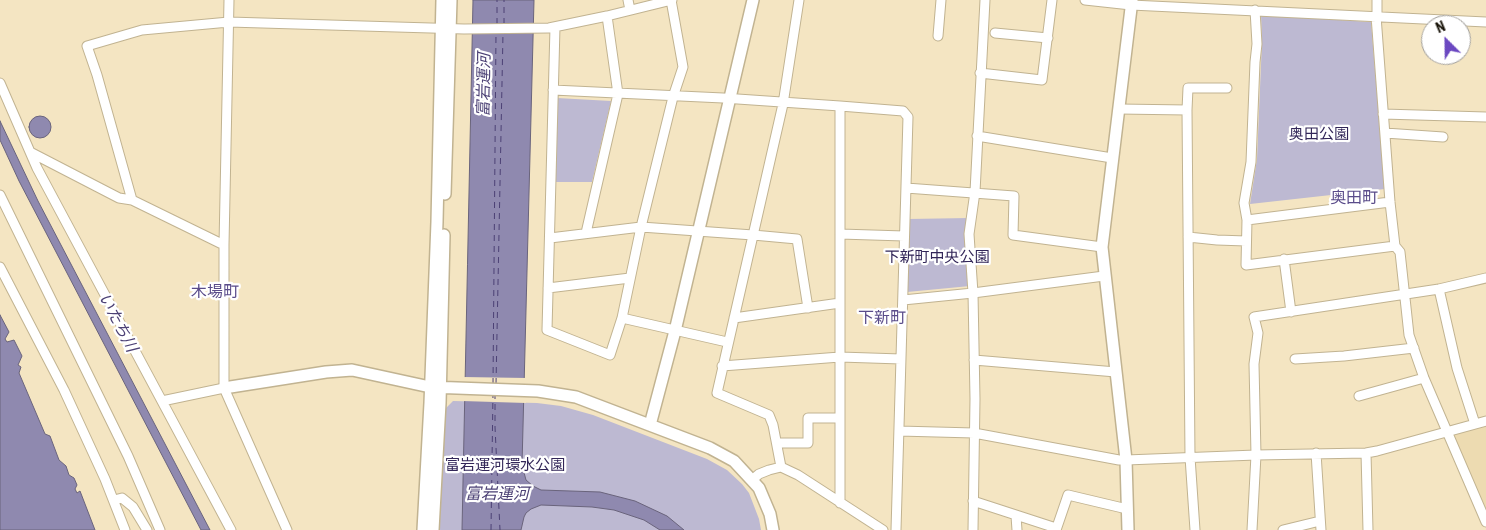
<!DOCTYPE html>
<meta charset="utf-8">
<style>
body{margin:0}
#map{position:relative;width:1486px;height:530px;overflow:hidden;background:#f4e5c2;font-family:"Roboto Condensed",sans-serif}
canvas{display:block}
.north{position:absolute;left:1421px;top:15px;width:50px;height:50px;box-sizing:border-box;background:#fff;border:1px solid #a19f9b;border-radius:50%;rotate:337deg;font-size:14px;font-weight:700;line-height:20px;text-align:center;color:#140f04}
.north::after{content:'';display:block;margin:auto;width:18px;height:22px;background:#6b48c1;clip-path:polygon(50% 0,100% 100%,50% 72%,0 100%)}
</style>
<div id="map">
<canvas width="1486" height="530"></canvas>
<div class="north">N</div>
</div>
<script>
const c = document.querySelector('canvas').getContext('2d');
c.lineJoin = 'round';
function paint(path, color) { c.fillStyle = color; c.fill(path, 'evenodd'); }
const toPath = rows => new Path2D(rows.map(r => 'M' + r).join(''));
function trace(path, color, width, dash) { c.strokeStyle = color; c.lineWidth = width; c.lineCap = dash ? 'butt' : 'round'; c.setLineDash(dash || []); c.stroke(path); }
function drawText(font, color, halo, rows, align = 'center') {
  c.font = font + ' "Roboto Condensed","Noto Sans JP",sans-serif'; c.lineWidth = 4.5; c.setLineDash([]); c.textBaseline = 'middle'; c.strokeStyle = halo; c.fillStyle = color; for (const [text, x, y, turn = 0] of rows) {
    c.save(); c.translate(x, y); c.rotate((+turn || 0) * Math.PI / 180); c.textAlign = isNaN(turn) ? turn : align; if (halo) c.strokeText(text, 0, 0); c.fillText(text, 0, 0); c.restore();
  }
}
paint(toPath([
 [1486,426,1486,513,1453,434]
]), '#eddbb1');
paint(toPath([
 [1261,15,1371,22,1385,189,1250,204,1257,159,1262,41],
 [557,98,611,101,592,182,555,182],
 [969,218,970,286,907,292,908,219],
 [453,401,537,403,561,406,593,415,707,459,727,470,742,484,749,493,759,519,761,530,438,530,444,410]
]), '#bdb9d2');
const water = toPath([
 [473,0,534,0,522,465,526,480,533,486,541,490,600,492,635,501,667,516,684,530,660,530,644,520,614,510,592,507,541,505,531,509,526,513,524,517,521,530,462,530,473,0],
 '29 127a11 11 0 1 1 22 0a11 11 0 1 1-22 0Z',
 [0,121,38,201,210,530,201,530,19,181,0,140,0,121],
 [0,315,9,332,5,339,7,342,14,340,22,356,18,365,21,367,19,373,45,434,50,436,59,460,66,466,69,475,74,478,77,485,75,489,77,493,80,491,95,530,0,530,0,315]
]);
paint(water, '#8f89af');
trace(water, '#6a647c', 1);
paint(toPath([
 [463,377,527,378,526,403,462,401]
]), '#f4e5c2');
trace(toPath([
 [497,24,497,0],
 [504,24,504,0],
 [493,384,496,33],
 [496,384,503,33],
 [495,393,495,427,500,530],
 [491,530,493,393]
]), '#4c4175', 1, [6, 5]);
const minor = toPath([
 [229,0,224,245,224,388,287,530],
 [628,0,630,10],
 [1085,0,1131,5,1486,22],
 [1377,0,1377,16],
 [1255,10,1257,44,1255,62,1251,162,1244,203,1247,220,1246,265,1395,246],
 [1376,16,1390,202,1395,246,1400,252,1409,335,1424,378,1486,522],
 [555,27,547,330,610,355,622,318,641,227,673,97,683,67,671,0],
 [995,33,1048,38],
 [938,36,941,0],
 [980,73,1042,80,1052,0],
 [0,83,37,168,231,530],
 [553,90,723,98,840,106,903,111,908,117,896,530],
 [840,106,840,503],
 [1119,109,1187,110,1190,457,1195,530],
 [1187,110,1188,88,1227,88],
 [1383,114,1486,117],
 [1385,133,1443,137],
 [977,136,1112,158],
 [30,152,119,198,132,200,224,245],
 [906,188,1014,196,1013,235,1102,247],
 [0,195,128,456,160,530],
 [132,200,97,75,87,46,142,30,229,22,464,29,549,28,607,16,672,0],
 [1247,220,1390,202],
 [586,233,618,94,607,16],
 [840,234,904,236],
 [1188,237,1217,240,1246,241],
 [550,238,641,227,753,235,797,239,808,308],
 [1284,259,1291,312],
 [0,267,64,390,105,479,125,530],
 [548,288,630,278],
 [1439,289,1457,368,1475,424],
 [903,300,973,293,1104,276],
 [622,318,727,342],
 [734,318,840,303],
 [1295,359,1344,356,1414,348],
 [974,360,1116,372],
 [722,366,840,357,901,359],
 [1359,396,1424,378],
 [162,401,224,388],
 [899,431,974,433,1119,460,1126,460,1256,455,1366,453,1377,451,1486,421],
 [777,443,808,443,808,418,840,418],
 [1316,453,1321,530],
 [1366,453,1368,530],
 [781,467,773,425,769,415,717,393,783,104,799,0],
 [752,480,759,474,769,470,781,467,798,475,883,530],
 [114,500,122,498,133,507,147,530],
 [973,501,1056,528],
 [1016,516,1017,530],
 [973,530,975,399,973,293,969,234,975,192,985,0],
 [1056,530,1068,495,1127,509],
 [1252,530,1256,455,1254,364,1258,333,1254,317,1439,289,1486,278],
 [1283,530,1320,521]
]);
const tertiary = toPath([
 [445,194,451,0],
 [224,388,326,372,352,370,430,387,538,391,576,397,710,448,734,461,759,488,770,514,773,530],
 [650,425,675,331,753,0],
 [423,530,430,403,437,222,442,0],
 [433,530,440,403,444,235],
 [1128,530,1126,460,1102,247,1132,0]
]);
trace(minor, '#c1b391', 11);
trace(tertiary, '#c1b391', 14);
trace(minor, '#fff', 9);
trace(tertiary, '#fff', 11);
drawText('15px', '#322658', '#fff', [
 ["奥田公園",1319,135],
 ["下新町中央公園",937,258],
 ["富岩運河環水公園",505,466]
]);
drawText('italic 16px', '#4c4175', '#fff', [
 ["富岩運河",485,85,-89],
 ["いたち川",117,323,62],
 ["富岩運河",497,495]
]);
drawText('16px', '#5a4c8a', '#fff', [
 ["奥田町",1354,199],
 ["木場町",215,293],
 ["下新町",882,319]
]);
</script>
